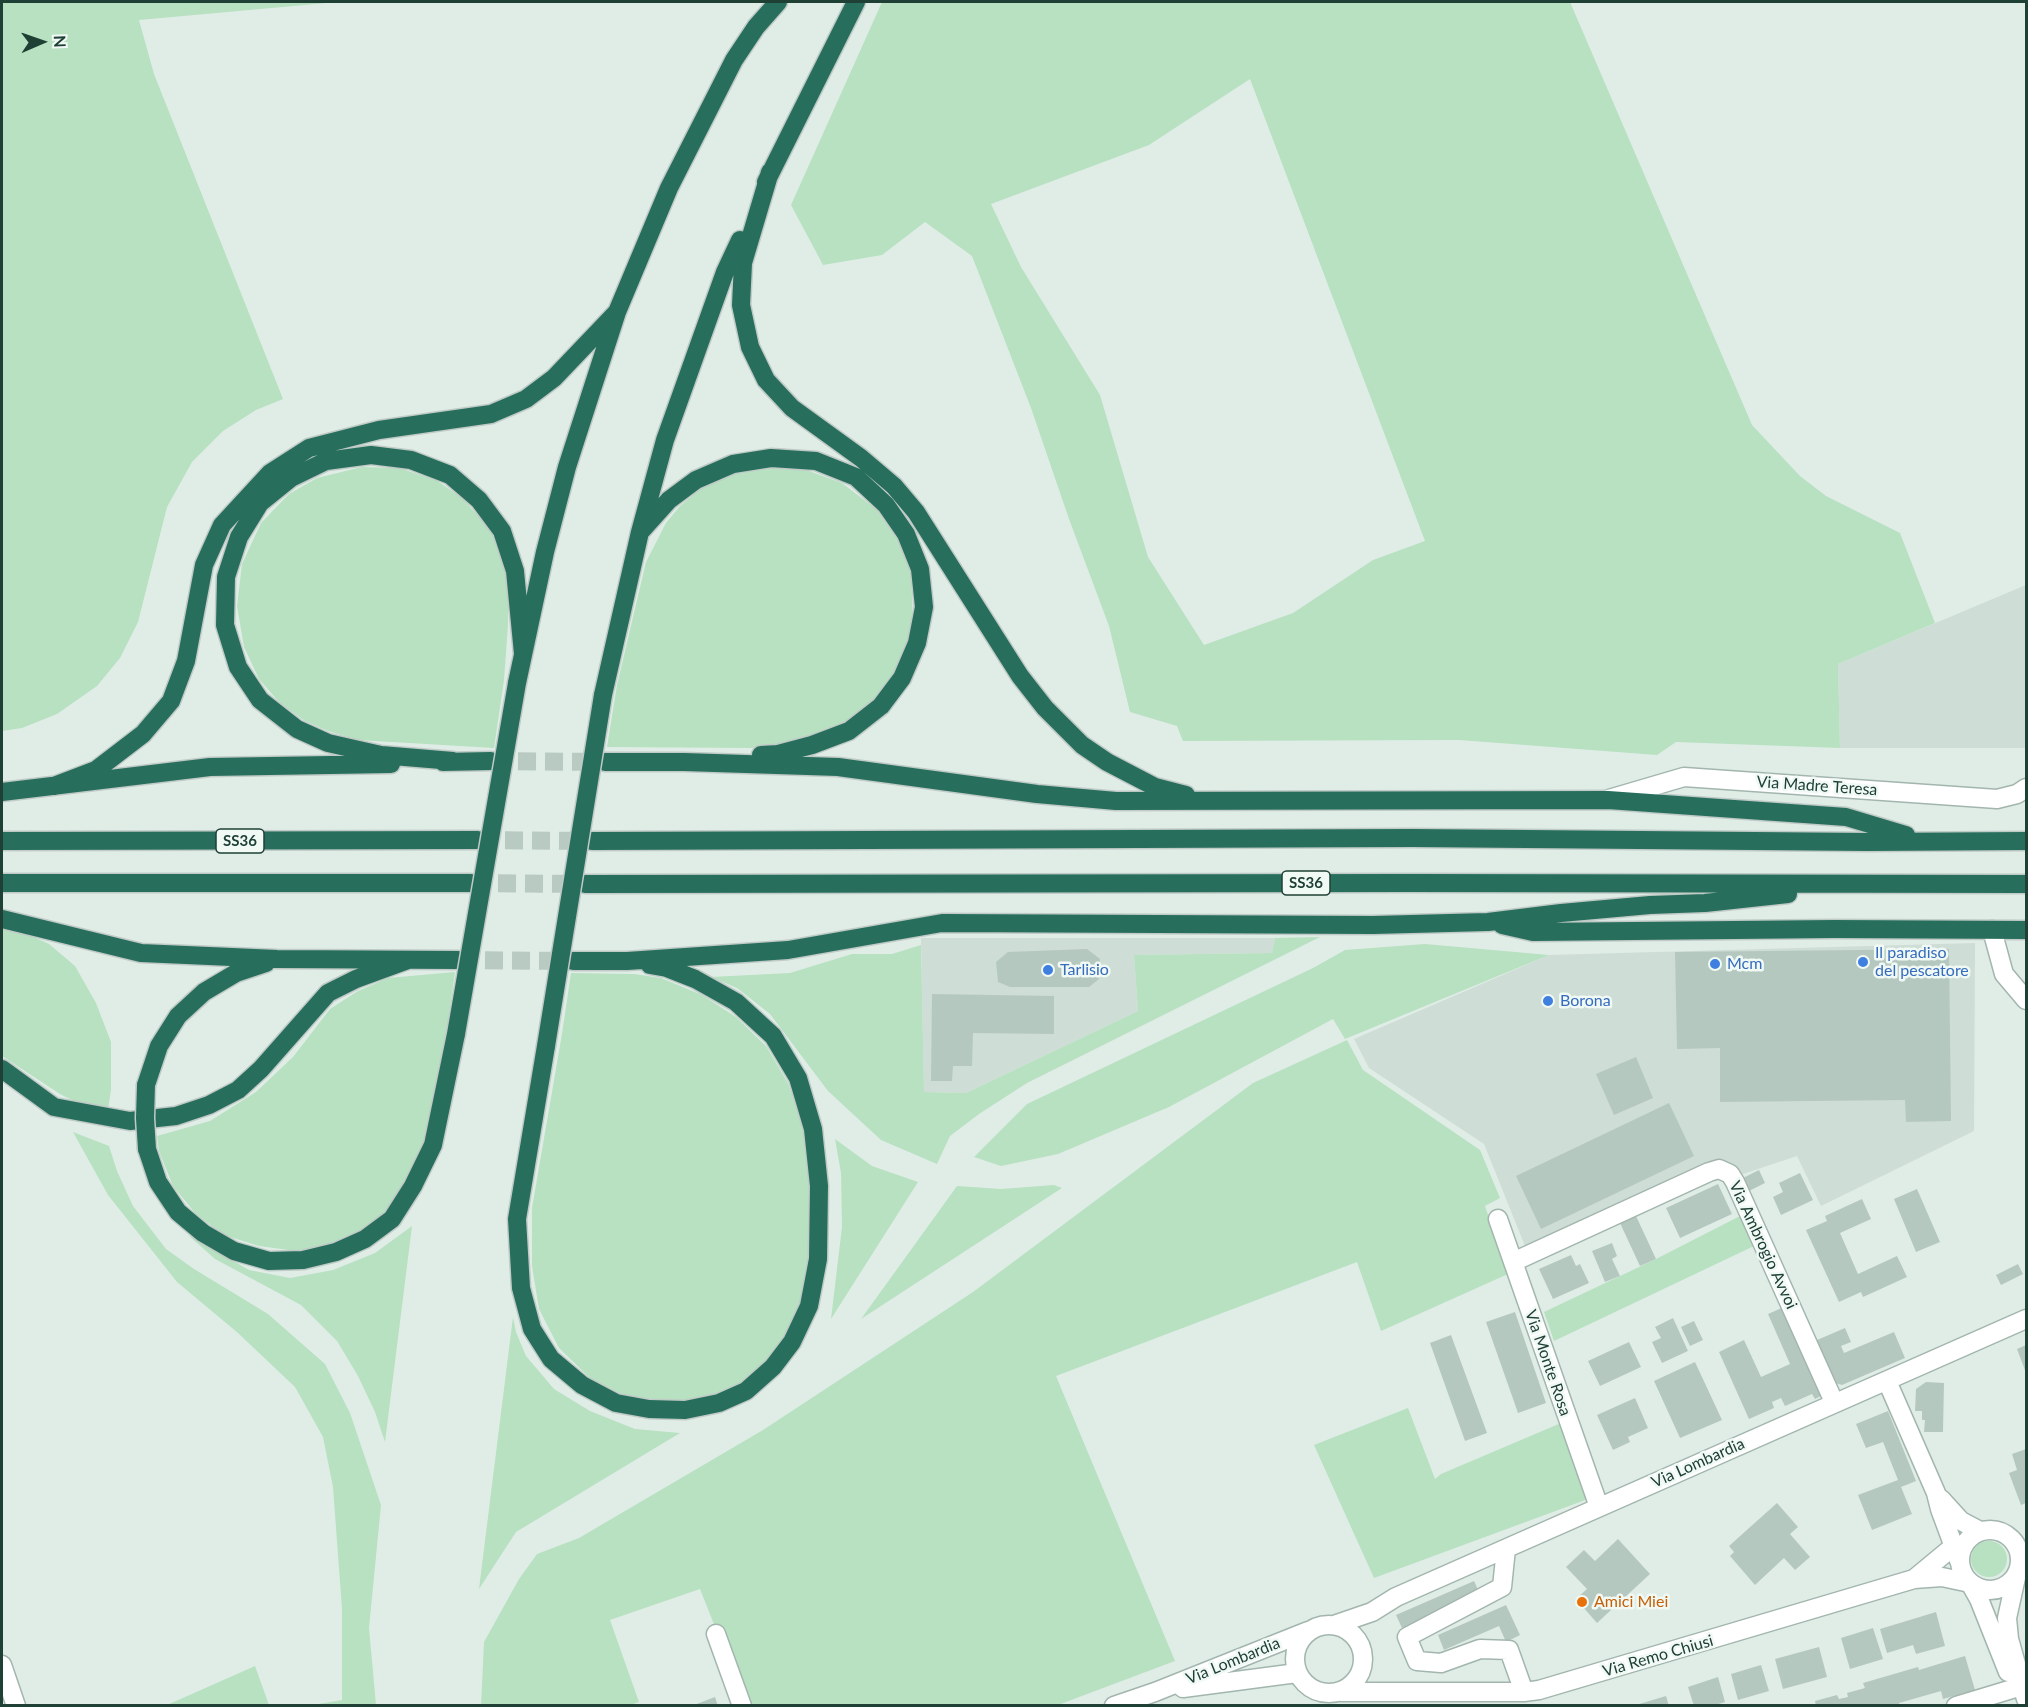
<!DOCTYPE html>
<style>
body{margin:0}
#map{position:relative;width:2028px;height:1707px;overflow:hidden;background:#e0ede7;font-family:Lato,sans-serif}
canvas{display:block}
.frame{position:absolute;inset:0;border:3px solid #1f4035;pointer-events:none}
.north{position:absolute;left:12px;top:12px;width:60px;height:60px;-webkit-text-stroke:4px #f1f9f5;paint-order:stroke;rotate:88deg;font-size:16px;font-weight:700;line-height:24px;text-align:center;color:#1f4035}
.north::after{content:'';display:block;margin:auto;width:21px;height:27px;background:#1f4035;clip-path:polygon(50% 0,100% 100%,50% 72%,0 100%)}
</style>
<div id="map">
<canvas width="2028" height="1707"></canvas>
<div class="frame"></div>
<div class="north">N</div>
</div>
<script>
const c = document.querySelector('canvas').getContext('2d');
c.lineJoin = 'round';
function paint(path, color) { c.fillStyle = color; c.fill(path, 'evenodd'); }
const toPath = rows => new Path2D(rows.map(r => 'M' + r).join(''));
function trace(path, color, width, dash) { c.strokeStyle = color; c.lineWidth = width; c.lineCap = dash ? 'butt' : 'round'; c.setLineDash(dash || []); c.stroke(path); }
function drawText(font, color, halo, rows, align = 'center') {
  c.font = font + ' Lato,sans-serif'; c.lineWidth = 5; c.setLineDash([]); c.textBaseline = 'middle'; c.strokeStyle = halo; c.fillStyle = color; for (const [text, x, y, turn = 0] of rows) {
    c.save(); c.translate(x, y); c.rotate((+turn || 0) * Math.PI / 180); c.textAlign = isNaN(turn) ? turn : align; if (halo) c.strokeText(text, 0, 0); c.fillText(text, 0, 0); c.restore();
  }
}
paint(toPath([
 [2026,585,2026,748,1840,748,1838,664],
 [921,938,1275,938,1272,953,1134,955,1138,1011,966,1093,924,1092],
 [1975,943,1974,1131,1821,1206,1797,1156,1743,1174,1708,1161,1525,1246,1484,1144,1369,1068,1354,1039,1549,955]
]), '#ceddd5');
paint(toPath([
 [2,2,338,2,139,20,154,74,283,399,256,410,223,431,192,462,167,507,138,622,120,658,97,686,57,714,22,728,2,731],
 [882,2,1570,2,1752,425,1800,476,1826,496,1900,533,1935,623,1838,664,1840,748,1676,742,1657,755,1459,740,1183,741,1177,726,1130,712,1109,626,1069,519,1031,408,972,256,925,222,882,255,823,265,791,205],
 [1250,79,1425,541,1373,560,1293,613,1204,645,1148,557,1100,395,1021,267,991,204,1149,145],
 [362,467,399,468,436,480,462,498,490,529,504,561,508,588,508,625,504,680,494,748,358,740,328,731,305,721,279,702,259,679,244,647,237,606,242,564,261,523,289,494,317,478],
 [762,467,786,467,809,471,842,483,876,509,897,539,906,556,911,575,913,619,903,656,892,678,880,695,860,715,828,733,793,743,752,748,607,747,617,685,646,562,666,523,680,506,704,486,731,474],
 [2,928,23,932,49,944,75,966,96,1003,111,1042,111,1090,108,1109,80,1104,60,1094,2,1056],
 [1320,937,1027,1083,979,1114,950,1136,937,1164,881,1140,828,1091,770,1014,737,988,711,977,790,973,852,954,892,954,921,945,924,1092,966,1093,1138,1011,1134,955,1272,953,1275,938],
 [1425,944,1549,955,1345,1039,1333,1019,1169,1107,1058,1154,1001,1166,974,1157,1027,1104,1313,968,1345,950],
 [455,972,446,1037,450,1039,427,1141,401,1196,377,1221,333,1245,296,1251,259,1246,224,1235,196,1214,173,1186,159,1151,157,1136,210,1121,256,1092,293,1057,330,1009,358,991,388,978],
 [571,973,634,974,661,978,702,995,736,1017,766,1046,788,1083,803,1126,809,1186,808,1261,803,1305,784,1344,754,1376,715,1396,673,1404,629,1398,590,1378,559,1348,539,1309,532,1266,532,1208,562,1034],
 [1347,1040,1363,1070,1480,1150,1500,1198,1485,1206,1508,1274,1381,1331,1357,1262,1056,1376,1175,1661,1058,1705,746,1705,700,1589,610,1620,639,1702,628,1706,481,1706,484,1642,519,1579,537,1554,579,1538,763,1430,973,1292,1253,1083],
 [73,1132,109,1146,117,1171,133,1206,166,1249,194,1269,268,1314,325,1364,350,1413,381,1505,369,1628,376,1705,313,1705,342,1700,342,1609,333,1487,323,1437,295,1387,238,1333,177,1282,108,1195],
 [835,1139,872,1166,918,1182,831,1319,842,1227,841,1173],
 [1054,1185,1062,1188,861,1319,957,1186,1001,1189],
 [1740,1216,1754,1246,1554,1341,1544,1312,1656,1259],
 [412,1226,385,1442,375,1412,358,1376,337,1341,301,1305,215,1259,188,1235,249,1270,290,1278,333,1270,375,1253],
 [513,1317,516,1332,526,1356,554,1389,590,1411,635,1429,680,1433,516,1532,479,1589],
 [1408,1408,1435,1479,1441,1474,1561,1423,1588,1499,1374,1578,1314,1445],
 '1971 1559a18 18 0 1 1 36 0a18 18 0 1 1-36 0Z',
 [255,1666,269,1705,163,1705,167,1705]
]), '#b7e1c0');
paint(toPath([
 [1087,949,1100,959,1099,979,1089,987,1010,987,998,982,996,962,1008,952],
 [1949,949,1951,1121,1906,1122,1905,1100,1720,1102,1720,1048,1677,1049,1675,952],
 [932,994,1054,996,1054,1034,973,1033,972,1066,953,1066,952,1081,931,1081],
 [1636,1057,1653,1098,1614,1115,1596,1074],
 [1669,1103,1694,1156,1541,1229,1516,1176],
 [1759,1170,1765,1183,1749,1191,1743,1178],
 [1800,1173,1813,1200,1781,1215,1773,1197,1783,1192,1779,1183],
 [1718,1184,1732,1214,1680,1238,1666,1208],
 [1917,1189,1940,1242,1916,1252,1894,1199],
 [1862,1199,1871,1219,1840,1233,1858,1274,1897,1256,1907,1277,1863,1297,1861,1292,1839,1302,1806,1230,1827,1221,1825,1216],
 [1636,1216,1656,1259,1640,1266,1620,1223],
 [1612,1243,1617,1256,1612,1259,1620,1276,1605,1282,1592,1251],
 [1571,1255,1576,1266,1580,1264,1589,1283,1553,1299,1539,1269],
 [2018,1264,2023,1274,2001,1285,1996,1275],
 [1786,1306,1825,1394,1815,1399,1812,1394,1785,1406,1781,1398,1772,1402,1774,1408,1749,1419,1719,1352,1744,1340,1761,1377,1790,1364,1768,1314],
 [1515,1312,1546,1403,1518,1413,1486,1322],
 [1673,1318,1688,1351,1662,1363,1652,1342,1661,1338,1655,1327],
 [1694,1321,1703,1340,1690,1346,1681,1327],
 [1845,1328,1851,1342,1841,1346,1844,1353,1894,1332,1905,1358,1842,1385,1835,1383,1817,1340],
 [1451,1335,1487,1433,1465,1441,1430,1343],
 [1629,1342,1641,1367,1600,1386,1588,1361],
 [2026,1345,2026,1373,2017,1349],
 [1695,1362,1722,1420,1680,1438,1654,1381],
 [1926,1382,1944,1383,1943,1432,1924,1432,1925,1420,1922,1420,1922,1411,1915,1411,1916,1389],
 [1635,1398,1648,1428,1628,1437,1630,1442,1613,1450,1597,1415],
 [1888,1411,1916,1481,1901,1487,1912,1514,1872,1530,1858,1495,1898,1480,1883,1442,1866,1448,1856,1424],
 [2026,1449,2026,1503,2021,1505,2009,1473,2017,1470,2012,1454],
 [1777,1503,1798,1527,1790,1534,1810,1557,1795,1570,1784,1558,1755,1585,1730,1556,1734,1552,1729,1546],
 [1618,1539,1650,1574,1597,1623,1576,1599,1587,1589,1566,1567,1584,1550,1595,1561],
 [1474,1581,1480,1594,1402,1628,1396,1615],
 [1506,1605,1520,1635,1506,1642,1499,1626,1444,1650,1438,1635],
 [1936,1612,1945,1646,1916,1654,1913,1645,1887,1653,1880,1629],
 [1873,1628,1883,1659,1850,1669,1841,1638],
 [1819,1647,1827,1677,1783,1689,1775,1659],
 [1965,1656,1975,1690,1943,1699,1941,1691,1899,1703,1899,1706,1816,1706,1815,1701,1837,1695,1839,1699,1848,1697,1847,1693,1865,1688,1863,1683,1918,1667,1919,1670],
 [1761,1665,1769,1691,1738,1700,1731,1674],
 [1718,1677,1725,1702,1712,1706,1694,1706,1688,1687],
 [1666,1696,1669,1706,1636,1706,1636,1705],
 [715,1697,718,1706,694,1706,694,1705]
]), '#b5c8bf');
trace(toPath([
 [491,761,605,762],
 [478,840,592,841],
 [471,883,585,884],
 [458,960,573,961]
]), '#b9cac3', 18, [18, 9]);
const minor = toPath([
 [1609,799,1684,777,1997,799,2017,794,2026,788],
 [1992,930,2004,974,2026,1000],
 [1498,1219,1599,1507],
 [1513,1262,1709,1172,1719,1169,1730,1174,1735,1182,1834,1402],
 [1887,1381,1936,1493,1940,1509,1960,1563],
 [1941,1499,1961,1521,1980,1531],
 '1960 1560a30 30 0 1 1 60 0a30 30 0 1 1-60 0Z',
 [1506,1549,1502,1587,1407,1637,1417,1661,1441,1663,1480,1649,1509,1650,1524,1692],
 [2017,1573,2007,1618,2009,1639,2026,1699],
 [1914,1579,1949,1550,1963,1544],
 [1970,1583,1979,1599,2008,1672],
 '1295 1659a34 34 0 1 1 68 0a34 34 0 1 1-68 0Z',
 [1334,1625,1372,1612,1396,1597,2026,1319],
 [716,1634,742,1706],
 [2,1665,16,1706],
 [1183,1688,1297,1673],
 [1341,1692,1524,1692,1539,1690,1914,1579,1942,1577,1970,1583],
 [1114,1706,1155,1692,1308,1631],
 [1956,1706,2022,1686]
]);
const highway = toPath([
 [770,172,743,263,741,305,750,347,766,380,792,408,861,458,894,486,916,512,1020,676,1045,708,1082,745,1107,762,1155,787,1186,795],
 [766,182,856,2],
 [642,530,669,500,696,480,733,464,771,458,816,461,856,477,886,505,906,534,920,569,924,607,917,643,902,678,881,706,849,731,812,745,778,754,761,755],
 [517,683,545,552,567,467,617,312,669,188,734,60,756,27,778,2],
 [603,695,640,532,665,440,725,272,740,240],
 [453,761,381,755,328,743,297,729,260,700,238,667,225,625,226,577,239,537,260,503,291,478,326,461,371,455,411,460,450,475,479,500,502,531,515,571,523,654],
 [443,762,491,761],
 [605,762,684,762,838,767,1037,794,1116,801,1608,800,1846,817,1906,835],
 [54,786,96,770,143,734,171,701,186,661,204,565,222,525,270,473,309,448,379,430,491,414,526,399,554,378,617,312],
 [2,792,210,767,391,764],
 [2,841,478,840],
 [592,841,1412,838,1868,842,2026,841],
 [2,883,471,883],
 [585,884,1410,883,2026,884],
 [2,919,141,953,277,959,458,960],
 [1502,925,1533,932,1834,929,2026,930],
 [573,961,627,961,788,950,942,923,1373,925,1488,922,1561,913,1650,905,1705,903,1788,894],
 [546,1046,517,1219,521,1288,532,1329,551,1359,582,1385,616,1403,649,1409,685,1410,719,1403,746,1391,773,1367,792,1342,809,1306,818,1259,819,1186,813,1129,798,1078,773,1036,736,1002,695,979,667,968,650,965],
 [2,1069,54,1107,130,1121,176,1116,209,1105,238,1090,261,1069,328,993,356,979,408,960],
 [146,1085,159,1046,178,1016,204,992,236,973,266,963],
 [147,1149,158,1182,178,1212,203,1233,234,1251,269,1261,303,1260,336,1252,365,1239,392,1219,413,1186,433,1145,456,1034]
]);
trace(minor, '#a2b6ae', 21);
trace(highway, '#c0cac6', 21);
trace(minor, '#fff', 18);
trace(highway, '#276f5c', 18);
const highwayBridge = toPath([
 [456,1034,517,683],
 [546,1046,603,695],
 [146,1085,145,1118,147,1149]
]);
trace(highwayBridge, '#c0cac6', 21, []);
trace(highwayBridge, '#276f5c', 18);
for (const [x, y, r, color] of [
 [1863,962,6,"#3f7fe0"],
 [1715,964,6,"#3f7fe0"],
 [1048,970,6,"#3f7fe0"],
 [1548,1001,6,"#3f7fe0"],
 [1582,1602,6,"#e8710a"]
]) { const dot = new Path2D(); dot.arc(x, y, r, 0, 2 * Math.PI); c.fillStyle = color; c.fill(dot); trace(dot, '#f1f9f5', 2); }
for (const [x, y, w] of [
 [240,841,48],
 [1306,883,48]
]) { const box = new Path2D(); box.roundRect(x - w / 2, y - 12, w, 24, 4.5); c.fillStyle = '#f1f9f5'; c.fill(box); trace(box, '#1f4035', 1.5); }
drawText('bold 15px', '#1f4035', null, [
 ["SS36",240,841],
 ["SS36",1306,883]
]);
drawText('16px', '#1f4035', '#f1f9f5', [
 ["Via Madre Teresa",1817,786,4],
 ["Via Ambrogio Avvoi",1763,1245,65],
 ["Via Monte Rosa",1548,1363,71],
 ["Via Lombardia",1698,1463,-24],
 ["Via Remo Chiusi",1658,1656,-16],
 ["Via Lombardia",1233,1661,-22]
]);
drawText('16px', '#366cbe', '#f1f9f5', [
 ["Il paradiso",1875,953],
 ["del pescatore",1875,971],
 ["Mcm",1727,964],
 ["Tarlisio",1060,970],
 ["Borona",1560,1001]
], 'left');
drawText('16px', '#c56008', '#f1f9f5', [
 ["Amici Miei",1594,1602]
], 'left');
</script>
